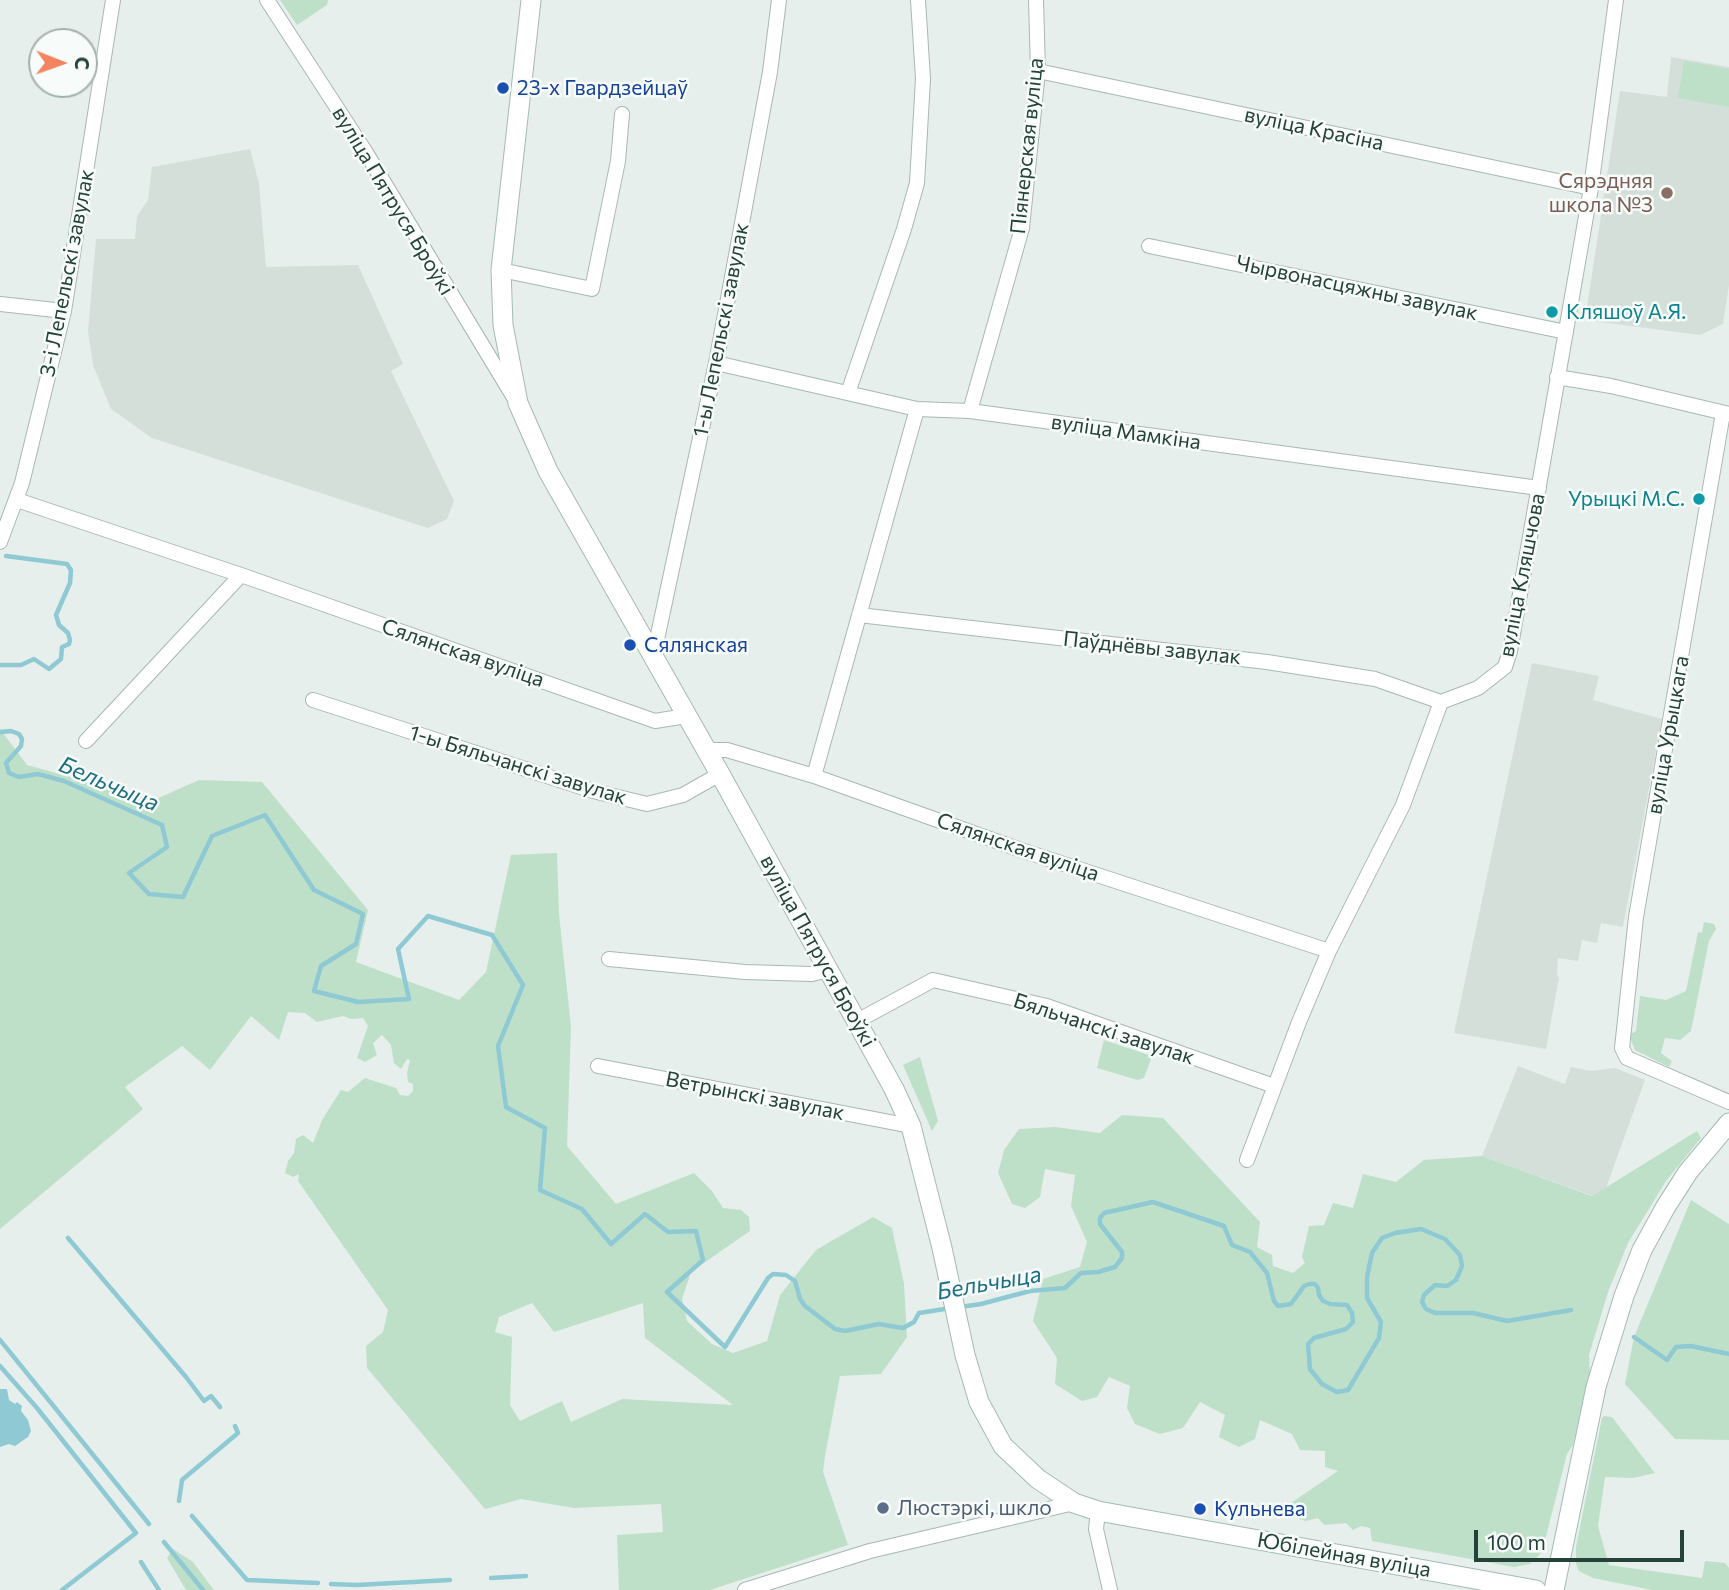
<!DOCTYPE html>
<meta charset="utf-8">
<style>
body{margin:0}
#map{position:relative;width:1729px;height:1590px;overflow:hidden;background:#e6efeb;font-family:Commissioner,sans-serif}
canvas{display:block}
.north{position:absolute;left:28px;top:28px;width:70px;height:70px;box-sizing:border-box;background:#f7fbf9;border:2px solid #a3b1ad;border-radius:50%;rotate:91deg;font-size:19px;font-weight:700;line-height:28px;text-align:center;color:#24423a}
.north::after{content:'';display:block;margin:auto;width:24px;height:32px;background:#f4845f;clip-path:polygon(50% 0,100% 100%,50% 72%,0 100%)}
.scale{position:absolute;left:1474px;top:1530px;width:210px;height:32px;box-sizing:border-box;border:4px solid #24423a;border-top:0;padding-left:9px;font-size:21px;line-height:24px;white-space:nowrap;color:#24423a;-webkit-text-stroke:5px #f7fbf9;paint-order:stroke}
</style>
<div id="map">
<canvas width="1729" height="1590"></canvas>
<div class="north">С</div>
<div class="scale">100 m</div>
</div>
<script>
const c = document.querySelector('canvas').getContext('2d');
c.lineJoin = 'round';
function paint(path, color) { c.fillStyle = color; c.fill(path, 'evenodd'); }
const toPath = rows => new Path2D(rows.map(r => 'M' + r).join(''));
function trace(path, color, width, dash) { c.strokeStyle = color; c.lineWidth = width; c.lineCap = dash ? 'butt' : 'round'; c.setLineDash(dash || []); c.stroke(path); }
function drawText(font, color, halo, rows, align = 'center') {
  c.font = font + ' Commissioner,sans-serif'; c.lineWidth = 5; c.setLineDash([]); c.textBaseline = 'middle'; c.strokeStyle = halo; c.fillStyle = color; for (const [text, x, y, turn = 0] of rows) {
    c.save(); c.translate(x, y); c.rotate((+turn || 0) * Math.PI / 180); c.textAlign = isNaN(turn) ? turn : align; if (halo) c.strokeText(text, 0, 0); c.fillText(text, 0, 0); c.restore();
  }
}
paint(toPath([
 [1671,57,1729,67,1729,285,1723,324,1700,335,1585,320,1620,91,1667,97],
 [250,149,259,183,266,267,358,265,403,364,391,371,454,501,447,519,428,528,152,438,111,409,93,365,88,331,96,239,135,239,137,216,148,200,152,167],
 [1532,663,1599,676,1593,700,1662,719,1623,927,1601,923,1597,943,1582,940,1578,961,1558,958,1557,976,1559,977,1546,1049,1454,1033],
 [1518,1066,1565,1084,1571,1067,1591,1071,1615,1068,1645,1080,1602,1199,1482,1156]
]), '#d4dfda');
paint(toPath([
 [280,0,328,0,327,5,297,25],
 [1684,61,1729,69,1729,107,1678,98],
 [0,729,27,765,154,800,199,780,262,782,368,910,356,962,459,1000,486,972,511,855,557,853,559,914,571,1027,567,1146,616,1204,694,1173,712,1191,723,1208,741,1210,749,1217,750,1231,691,1272,682,1299,687,1321,712,1344,733,1353,767,1341,780,1295,816,1250,873,1217,892,1228,904,1284,907,1337,881,1374,840,1376,825,1456,823,1472,848,1545,710,1590,619,1590,617,1535,663,1532,661,1504,574,1508,521,1499,485,1509,367,1368,366,1346,383,1332,388,1310,298,1181,299,1174,293,1177,285,1173,288,1161,294,1153,296,1139,303,1135,313,1143,322,1120,341,1090,348,1092,365,1078,396,1088,400,1095,408,1096,413,1091,413,1084,408,1082,407,1073,410,1060,407,1059,401,1069,394,1063,391,1045,382,1035,373,1043,377,1055,365,1062,357,1058,368,1026,363,1018,351,1019,343,1016,317,1022,305,1013,288,1012,279,1040,251,1016,210,1070,182,1046,125,1087,143,1109,0,1229],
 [532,1303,554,1332,643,1303,645,1338,733,1405,622,1399,571,1422,562,1401,520,1421,510,1405,512,1337,495,1332,499,1317],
 [1704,922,1714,924,1716,929,1709,941,1691,1031,1680,1040,1665,1038,1661,1053,1672,1061,1669,1067,1635,1050,1629,1035,1636,1031,1640,996,1666,1000,1686,991,1698,932,1702,933],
 [1104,1040,1152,1056,1144,1078,1138,1080,1097,1068],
 [920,1057,938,1121,932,1131,903,1065],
 [1122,1115,1163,1118,1260,1222,1257,1247,1272,1255,1273,1266,1293,1273,1305,1263,1302,1257,1309,1226,1324,1225,1333,1203,1353,1208,1363,1174,1396,1182,1424,1160,1482,1156,1592,1196,1697,1131,1701,1138,1666,1181,1628,1243,1608,1292,1589,1355,1590,1372,1573,1445,1567,1454,1542,1552,1530,1564,1514,1567,1372,1541,1370,1528,1361,1526,1353,1530,1346,1523,1324,1525,1318,1518,1306,1521,1299,1519,1285,1507,1338,1471,1325,1467,1325,1451,1300,1450,1292,1434,1260,1420,1255,1439,1239,1447,1219,1437,1225,1415,1200,1402,1183,1428,1160,1434,1135,1424,1127,1408,1130,1386,1109,1377,1097,1397,1082,1401,1055,1384,1057,1358,1033,1321,1043,1279,1080,1267,1087,1242,1071,1206,1075,1175,1045,1169,1040,1197,1025,1208,1012,1204,998,1173,1004,1150,1019,1129,1055,1127,1100,1133],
 [1691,1200,1729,1224,1729,1440,1675,1439,1625,1384,1634,1337],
 [1604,1416,1612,1417,1655,1473,1633,1478,1605,1477,1598,1526,1609,1565,1702,1578,1705,1561,1725,1563,1729,1568,1729,1590,1652,1590,1593,1578,1579,1571,1576,1564,1576,1547,1602,1418],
 [173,1549,193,1562,214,1590,186,1590,167,1558]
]), '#bfe0c8');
paint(toPath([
 [0,1389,7,1389,9,1400,15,1404,17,1402,22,1406,21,1411,28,1420,31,1431,28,1437,15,1446,9,1444,0,1447]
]), '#8ec9d4');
trace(toPath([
 [0,665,21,665,34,659,49,669,61,659,62,647,69,644,70,640,68,633,59,625,56,615,70,583,71,570,67,564,6,556],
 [0,732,11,731,19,734,22,739,21,746,6,763,9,773,19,777,38,774,64,781,162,825,167,847,129,873,149,894,183,897,212,836,265,815,314,890,363,914,356,944,321,966,314,991,358,1002,409,999,398,949,428,916,492,935,523,985,498,1046,506,1107,545,1128,540,1190,582,1209,611,1244,645,1214,668,1232,696,1231,703,1260,667,1292,725,1347,768,1278,773,1274,786,1275,795,1281,800,1299,805,1306,835,1329,845,1331,879,1324,903,1328,914,1322,919,1313,951,1308],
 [68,1238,186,1377,204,1401,211,1396,220,1407],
 [960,1307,981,1304,1030,1291,1065,1288,1081,1273,1098,1272,1115,1267,1122,1258,1122,1252,1100,1224,1100,1218,1104,1213,1153,1202,1224,1226,1232,1245,1250,1252,1267,1273,1274,1301,1278,1306,1291,1304,1304,1286,1309,1284,1315,1284,1318,1288,1319,1295,1323,1301,1330,1304,1347,1305,1352,1313,1353,1322,1346,1329,1314,1338,1308,1344,1310,1369,1322,1384,1337,1392,1348,1390,1379,1338,1381,1322,1367,1298,1367,1277,1372,1253,1382,1238,1395,1233,1421,1229,1445,1239,1460,1255,1462,1266,1456,1280,1447,1286,1435,1285,1424,1295,1422,1302,1426,1309,1435,1313,1473,1313,1507,1321,1571,1310],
 [1634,1337,1667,1360,1676,1347,1691,1346,1729,1354],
 [0,1340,149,1524],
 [0,1366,37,1408,136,1533,62,1590],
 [179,1501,182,1480,238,1433,235,1426],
 [192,1516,247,1580,318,1583],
 [164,1542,203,1590],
 [141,1562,159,1590],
 [491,1578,526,1576],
 [331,1584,357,1585,450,1580]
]), '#8ec9d4', 4.5);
const street = toPath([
 [267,0,365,151,513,396],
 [1038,71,1591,188],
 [1149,246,1566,332],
 [501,270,592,289,618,161,622,114],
 [0,304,64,311],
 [716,363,917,409,970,411,1539,488],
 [1557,377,1611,386,1729,414],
 [848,393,904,229,917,183,923,79,918,0],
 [970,411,1022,228,1038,71,1036,0],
 [1723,413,1636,917,1622,1048,1627,1058,1729,1102],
 [17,500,241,575,655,721,686,716],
 [0,542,22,483,64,311,113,0],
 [859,615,1267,662,1375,679,1441,702],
 [653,658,716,363,770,72,779,0],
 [313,700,593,791,647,804,683,795,720,774],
 [86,741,241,575],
 [707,750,727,750,814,776,1021,850,1329,951],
 [814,776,917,409],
 [609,959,745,972,812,974,828,970],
 [857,1021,933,980,1047,1006,1274,1086],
 [598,1066,911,1126],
 [1247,1160,1299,1022,1329,951,1403,805,1441,702,1478,688,1505,667,1510,651,1591,188,1616,0],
 [1098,1511,1096,1529,1110,1590],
 [745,1590,870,1551,1074,1503]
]);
const secondary = toPath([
 [531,0,501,270,503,325,518,403,548,471,720,774,894,1089,911,1126,942,1248,965,1355,979,1402,1003,1446,1038,1479,1074,1503,1098,1511,1536,1590],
 [1554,1590,1596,1387,1624,1296,1642,1250,1665,1208,1688,1172,1729,1123]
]);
trace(street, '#a8b8b2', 16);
trace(secondary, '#a4bbb3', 21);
trace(street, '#fff', 14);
trace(secondary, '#fff', 19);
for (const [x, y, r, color] of [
 [503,88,7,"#1a4fb4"],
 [1667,193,7,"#8d6e63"],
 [1552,312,7,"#0f9aa8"],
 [1699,499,7,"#0f9aa8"],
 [630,645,7,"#1a4fb4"],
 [883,1508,7,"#5c6f8a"],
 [1200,1509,7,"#1a4fb4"]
]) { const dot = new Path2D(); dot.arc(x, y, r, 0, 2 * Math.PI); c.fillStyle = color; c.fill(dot); trace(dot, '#f7fbf9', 2.5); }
drawText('21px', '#164399', '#f7fbf9', [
 ["23-х Гвардзейцаў",517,88],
 ["Сялянская",644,645],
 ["Кульнева",1214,1509]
], 'left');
drawText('21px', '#24423a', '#f7fbf9', [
 ["вуліца Красіна",1314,129,12],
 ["Піянерская вуліца",1027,146,-84],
 ["вуліца Пятруся Броўкі",393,201,59],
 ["3-і Лепельскі завулак",67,273,-79],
 ["Чырвонасцяжны завулак",1357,288,12],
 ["1-ы Лепельскі завулак",721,330,-79],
 ["вуліца Мамкіна",1126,432,8],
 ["вуліца Кляшчова",1522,575,-79],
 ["Паўднёвы завулак",1152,648,6],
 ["Сялянская вуліца",463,653,19],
 ["вуліца Урыцкага",1668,735,-80],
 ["1-ы Бяльчанскі завулак",518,765,17],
 ["Сялянская вуліца",1018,847,19],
 ["вуліца Пятруся Броўкі",818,951,61],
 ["Бяльчанскі завулак",1104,1029,18],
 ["Ветрынскі завулак",755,1096,11],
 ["Юбілейная вуліца",1344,1555,10]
]);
drawText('21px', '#785e54', '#f7fbf9', [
 ["Сярэдняя",1653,181],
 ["школа №3",1653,205]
], 'right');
drawText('21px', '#0d838f', '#f7fbf9', [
 ["Кляшоў А.Я.",1566,312],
 ["Урыцкі М.С.",1685,499,"right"]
], 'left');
drawText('21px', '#4e5e75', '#f7fbf9', [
 ["Люстэркі, шкло",897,1508]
], 'left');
drawText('italic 23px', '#1c6f80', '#f7fbf9', [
 ["Бельчыца",109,784,23],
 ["Бельчыца",989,1283,-10]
]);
</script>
